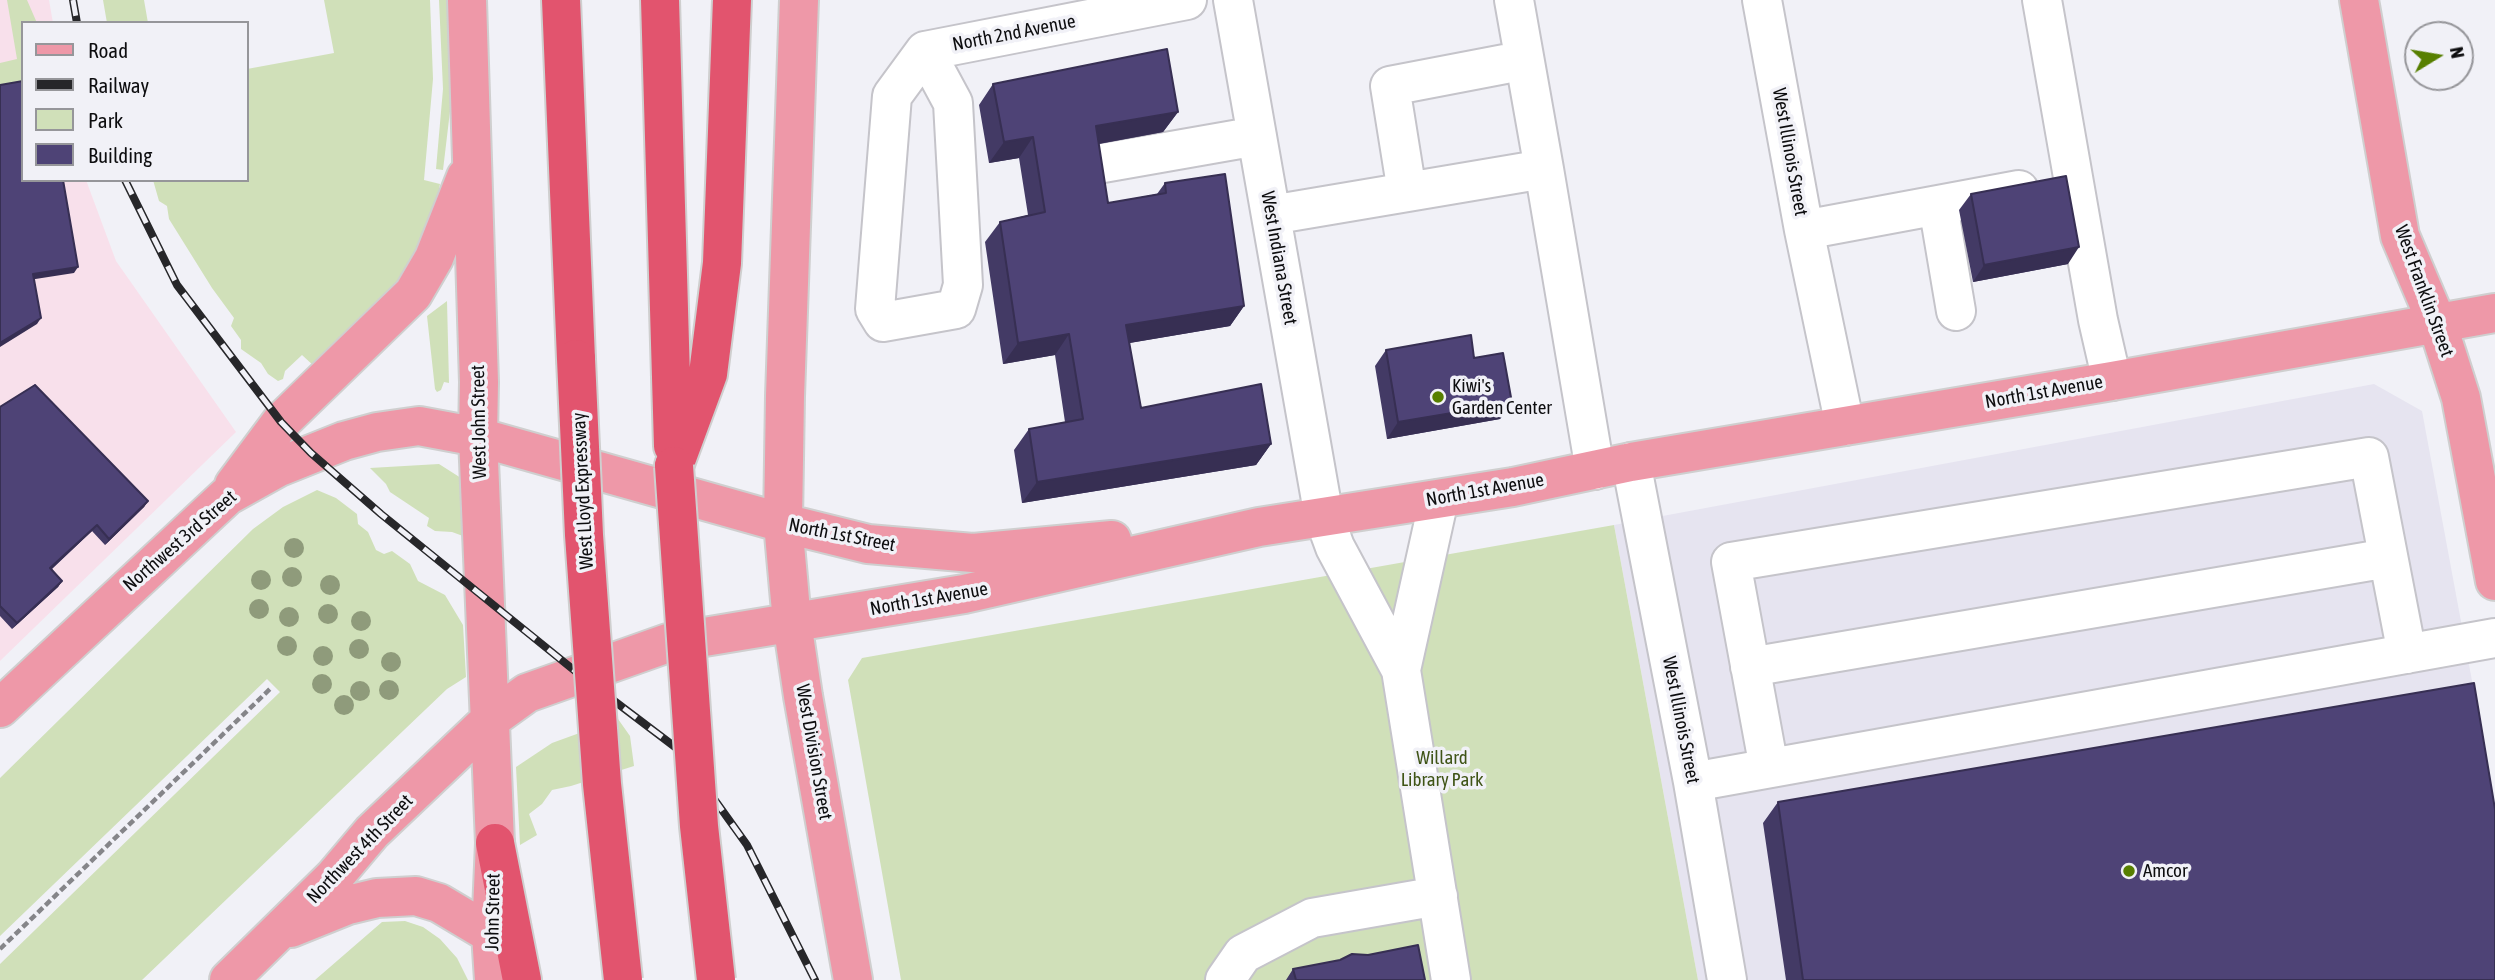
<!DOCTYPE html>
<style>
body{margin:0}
#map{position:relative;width:2495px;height:980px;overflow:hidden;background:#f1f1f7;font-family:"Asap Condensed",sans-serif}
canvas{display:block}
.legend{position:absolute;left:21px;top:21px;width:228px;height:161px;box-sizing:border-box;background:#f1f1f7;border:2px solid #96969a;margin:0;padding:9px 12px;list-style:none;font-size:21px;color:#0d0d0f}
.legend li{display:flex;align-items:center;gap:14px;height:35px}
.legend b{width:35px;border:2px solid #96969a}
.north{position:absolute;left:2404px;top:21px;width:70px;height:70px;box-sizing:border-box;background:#f1f1f7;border:2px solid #96969a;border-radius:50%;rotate:79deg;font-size:19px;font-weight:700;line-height:28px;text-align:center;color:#0d0d0f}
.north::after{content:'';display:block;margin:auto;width:24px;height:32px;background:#577f00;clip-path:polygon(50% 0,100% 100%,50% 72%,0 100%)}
</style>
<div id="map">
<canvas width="2495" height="980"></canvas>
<ul class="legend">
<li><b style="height:9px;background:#ee98a8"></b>Road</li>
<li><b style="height:9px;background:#27272a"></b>Railway</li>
<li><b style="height:19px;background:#d0e0b9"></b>Park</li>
<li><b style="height:19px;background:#4e4376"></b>Building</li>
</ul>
<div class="north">N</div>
</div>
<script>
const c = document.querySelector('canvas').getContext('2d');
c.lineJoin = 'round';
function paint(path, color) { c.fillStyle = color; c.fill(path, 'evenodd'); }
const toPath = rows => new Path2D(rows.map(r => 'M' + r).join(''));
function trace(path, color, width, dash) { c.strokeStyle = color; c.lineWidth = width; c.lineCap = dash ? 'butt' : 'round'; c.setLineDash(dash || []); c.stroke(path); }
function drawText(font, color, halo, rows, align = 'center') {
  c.font = font + ' "Asap Condensed",sans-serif'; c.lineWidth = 7; c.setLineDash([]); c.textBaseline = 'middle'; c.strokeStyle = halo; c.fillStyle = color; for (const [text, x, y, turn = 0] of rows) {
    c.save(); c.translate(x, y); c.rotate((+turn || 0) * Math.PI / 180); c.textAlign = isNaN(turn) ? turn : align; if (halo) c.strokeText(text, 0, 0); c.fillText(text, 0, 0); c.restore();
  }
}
paint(toPath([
 [0,0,49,0,53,23,23,23,23,180,86,180,116,261,236,432,0,661]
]), '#f8e0eb');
paint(toPath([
 [2374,384,2422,411,2495,805,2495,980,1698,980,1614,525]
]), '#e6e4f0');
paint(toPath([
 [7,0,27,0,37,23,23,23,23,87,0,91,0,63,17,59],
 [103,0,144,0,148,23,107,23],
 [324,0,430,0,433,79,424,180,440,184,434,214,412,262,380,303,315,367,302,355,285,371,283,379,278,381,268,374,261,363,241,349,241,340,231,326,234,318,212,288,169,219,167,206,159,201,153,180,247,180,247,69,334,53],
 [439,0,448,0,453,86,443,170,436,169,443,89],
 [447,301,449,383,444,382,441,390,437,392,435,389,427,316],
 [439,464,461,478,463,536,452,532,435,531,427,526,429,518,390,492,386,484,370,468],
 [317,490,336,498,357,514,358,524,368,532,376,550,384,554,392,551,410,564,418,581,445,595,463,625,466,677,447,689,142,980,0,980,0,964,280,692,267,679,0,936,0,778,253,529,283,507],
 [1614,525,1698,980,901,980,848,680,862,658],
 [618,719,630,736,634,766,571,786,552,790,542,804,529,814,537,835,520,845,516,767,552,743],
 [405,921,423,927,440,939,457,958,468,980,315,980,382,922]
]), '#d0e0b9');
const minor = toPath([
 [1233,0,1324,517,1335,547,1401,670,1451,980],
 [1514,0,1544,169],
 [1762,0,1804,230,1845,426],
 [2042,0,2098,320,2112,381],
 [925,51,953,103,963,285,956,309,883,322,875,309,892,96,925,51],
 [925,51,1187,0],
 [1103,163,1257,136],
 [1407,192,1390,86,1505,64],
 [1938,205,1956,311],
 [1271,215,1544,169,1595,470],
 [1804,230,2019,190],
 [1631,462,1693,782,1727,980],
 [1750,667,2388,558],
 [1401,670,1439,499],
 [1769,768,1731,562,2369,457,2407,654],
 [1693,782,2495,638],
 [1225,980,1243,954,1312,918,1438,896]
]);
const major = toPath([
 [467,0,479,382,478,437,495,843,491,934,494,980],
 [799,0,785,396,783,523,792,622,803,696,853,980],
 [2359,0,2400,236,2437,323,2461,398,2495,581],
 [234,485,281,422,413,294,434,258,466,177],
 [0,708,227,496,279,467,344,441,377,432,419,426,478,437,783,523,868,544,973,553,1112,540],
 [291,928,348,905,377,898,416,896,439,903,491,934],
 [229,980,334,877,372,832,491,719,527,693,668,643,964,594,1259,527,1513,487,1631,462,2112,381,2495,313]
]);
const highway = toPath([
 [561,0,576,359],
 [660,0,673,446],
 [674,466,708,374,722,263,732,0],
 [495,843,522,980]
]);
trace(minor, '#c5c4ca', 42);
trace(major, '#cfcfcf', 42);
trace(highway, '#cfcfcf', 42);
trace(toPath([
 [0,949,271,688]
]), '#858589', 4.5, [7, 3.5]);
trace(minor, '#fff', 38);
trace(major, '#ee98a8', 38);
trace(highway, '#e2546e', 38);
const rail = toPath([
 [73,0,77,23],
 [125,180,177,285,281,422,311,453,381,514,580,675,679,750,747,845,815,980]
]);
trace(rail, '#27272a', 8);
trace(rail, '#f1f1f7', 5, [16]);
const highwayBridge = toPath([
 [576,359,584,535,602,784,623,980],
 [674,466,699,826,716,980]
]);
trace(highwayBridge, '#cfcfcf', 42, []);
trace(highwayBridge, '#e2546e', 38);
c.fillStyle = '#8f9b7b';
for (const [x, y] of [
 [294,548],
 [292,577],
 [261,580],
 [330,585],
 [259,609],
 [328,614],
 [289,617],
 [361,621],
 [287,646],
 [359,649],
 [323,656],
 [391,662],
 [322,684],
 [389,690],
 [360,691],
 [344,705]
]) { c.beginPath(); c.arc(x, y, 10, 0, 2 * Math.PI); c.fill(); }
paint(toPath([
 [993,84,1178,112,1163,132,1099,144,1108,203,1157,194,1165,183,1244,306,1230,326,1129,343,1141,408,1271,444,1256,465,1022,503,1014,450,1029,429,1065,422,1055,355,1003,364,985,242,1000,222,1028,215,1019,158,989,163,979,105],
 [1971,194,2068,264,1973,282,1959,210],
 [1386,350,1474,358,1512,403,1500,419,1387,439,1375,366],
 [0,407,148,501,144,507,105,545,92,531,52,569,62,581,58,587,12,629,0,616],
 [1778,802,2495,980,1786,980,1763,823],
 [1293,969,1425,980,1286,980]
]), '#433a65');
paint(toPath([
 [1178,112,1163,132,1081,147,1096,126],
 [1033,137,1019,158,989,163,1004,142],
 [2079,247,2068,264,1973,282,1984,265],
 [78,267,74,273,29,280,33,274],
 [1244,306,1230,326,1112,346,1126,325],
 [41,318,37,324,0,347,0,343],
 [1069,334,1055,355,1003,364,1018,343],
 [1512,403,1500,419,1387,439,1398,422],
 [1271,444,1256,465,1022,503,1037,482],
 [148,501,144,507,105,545,109,539],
 [97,525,92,531,46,574,50,568],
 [62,581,58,587,12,629,17,623]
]), '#372f53');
const building = toPath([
 [1167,49,1178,112,1096,126,1108,203,1166,193,1165,183,1225,174,1244,306,1126,325,1141,408,1261,384,1271,444,1037,482,1029,429,1083,419,1069,334,1018,343,1000,222,1045,212,1033,137,1004,142,993,84,1167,49],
 [23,81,23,180,63,180,78,267,33,274,41,318,0,343,0,85,23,81],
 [2066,176,2079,247,1984,265,1971,194,2066,176],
 [1471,335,1474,358,1503,353,1512,403,1398,422,1386,350,1471,335],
 [35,385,148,501,109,539,97,525,50,568,62,581,17,623,0,606,0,407,35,385],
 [2474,683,2495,809,2495,980,1803,980,1778,802,2474,683],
 [1418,945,1425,980,1296,980,1293,969,1340,960,1352,954,1368,955,1418,945]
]);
paint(building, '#4e4376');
trace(building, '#372f53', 2);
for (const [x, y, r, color] of [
 [1438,397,7,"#577f00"],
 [2129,871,7,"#577f00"]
]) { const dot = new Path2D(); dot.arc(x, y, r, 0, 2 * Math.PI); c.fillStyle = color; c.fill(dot); trace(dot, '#f1f1f7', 2.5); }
drawText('19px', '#0d0d0f', '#f1f1f7', [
 ["North 2nd Avenue",1014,33,-11],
 ["West Illinois Street",1790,152,80],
 ["West Indiana Street",1279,258,80],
 ["West Franklin Street",2424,291,70],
 ["North 1st Avenue",2044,392,-10],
 ["West John Street",479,422,-91],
 ["North 1st Avenue",1485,490,-10],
 ["West Lloyd Expressway",583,491,-93],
 ["North 1st Street",842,535,11],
 ["Northwest 3rd Street",180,541,-41],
 ["North 1st Avenue",929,599,-10],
 ["West Illinois Street",1681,720,79],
 ["West Division Street",814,752,80],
 ["Northwest 4th Street",360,849,-46],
 ["John Street",493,912,-89]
]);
drawText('19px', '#0d0d0f', '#f1f1f7', [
 ["Kiwi's",1452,386],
 ["Garden Center",1452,408],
 ["Amcor",2143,871]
], 'left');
drawText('19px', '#3f5416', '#f1f1f7', [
 ["Willard",1442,758],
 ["Library Park",1442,780]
]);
</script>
